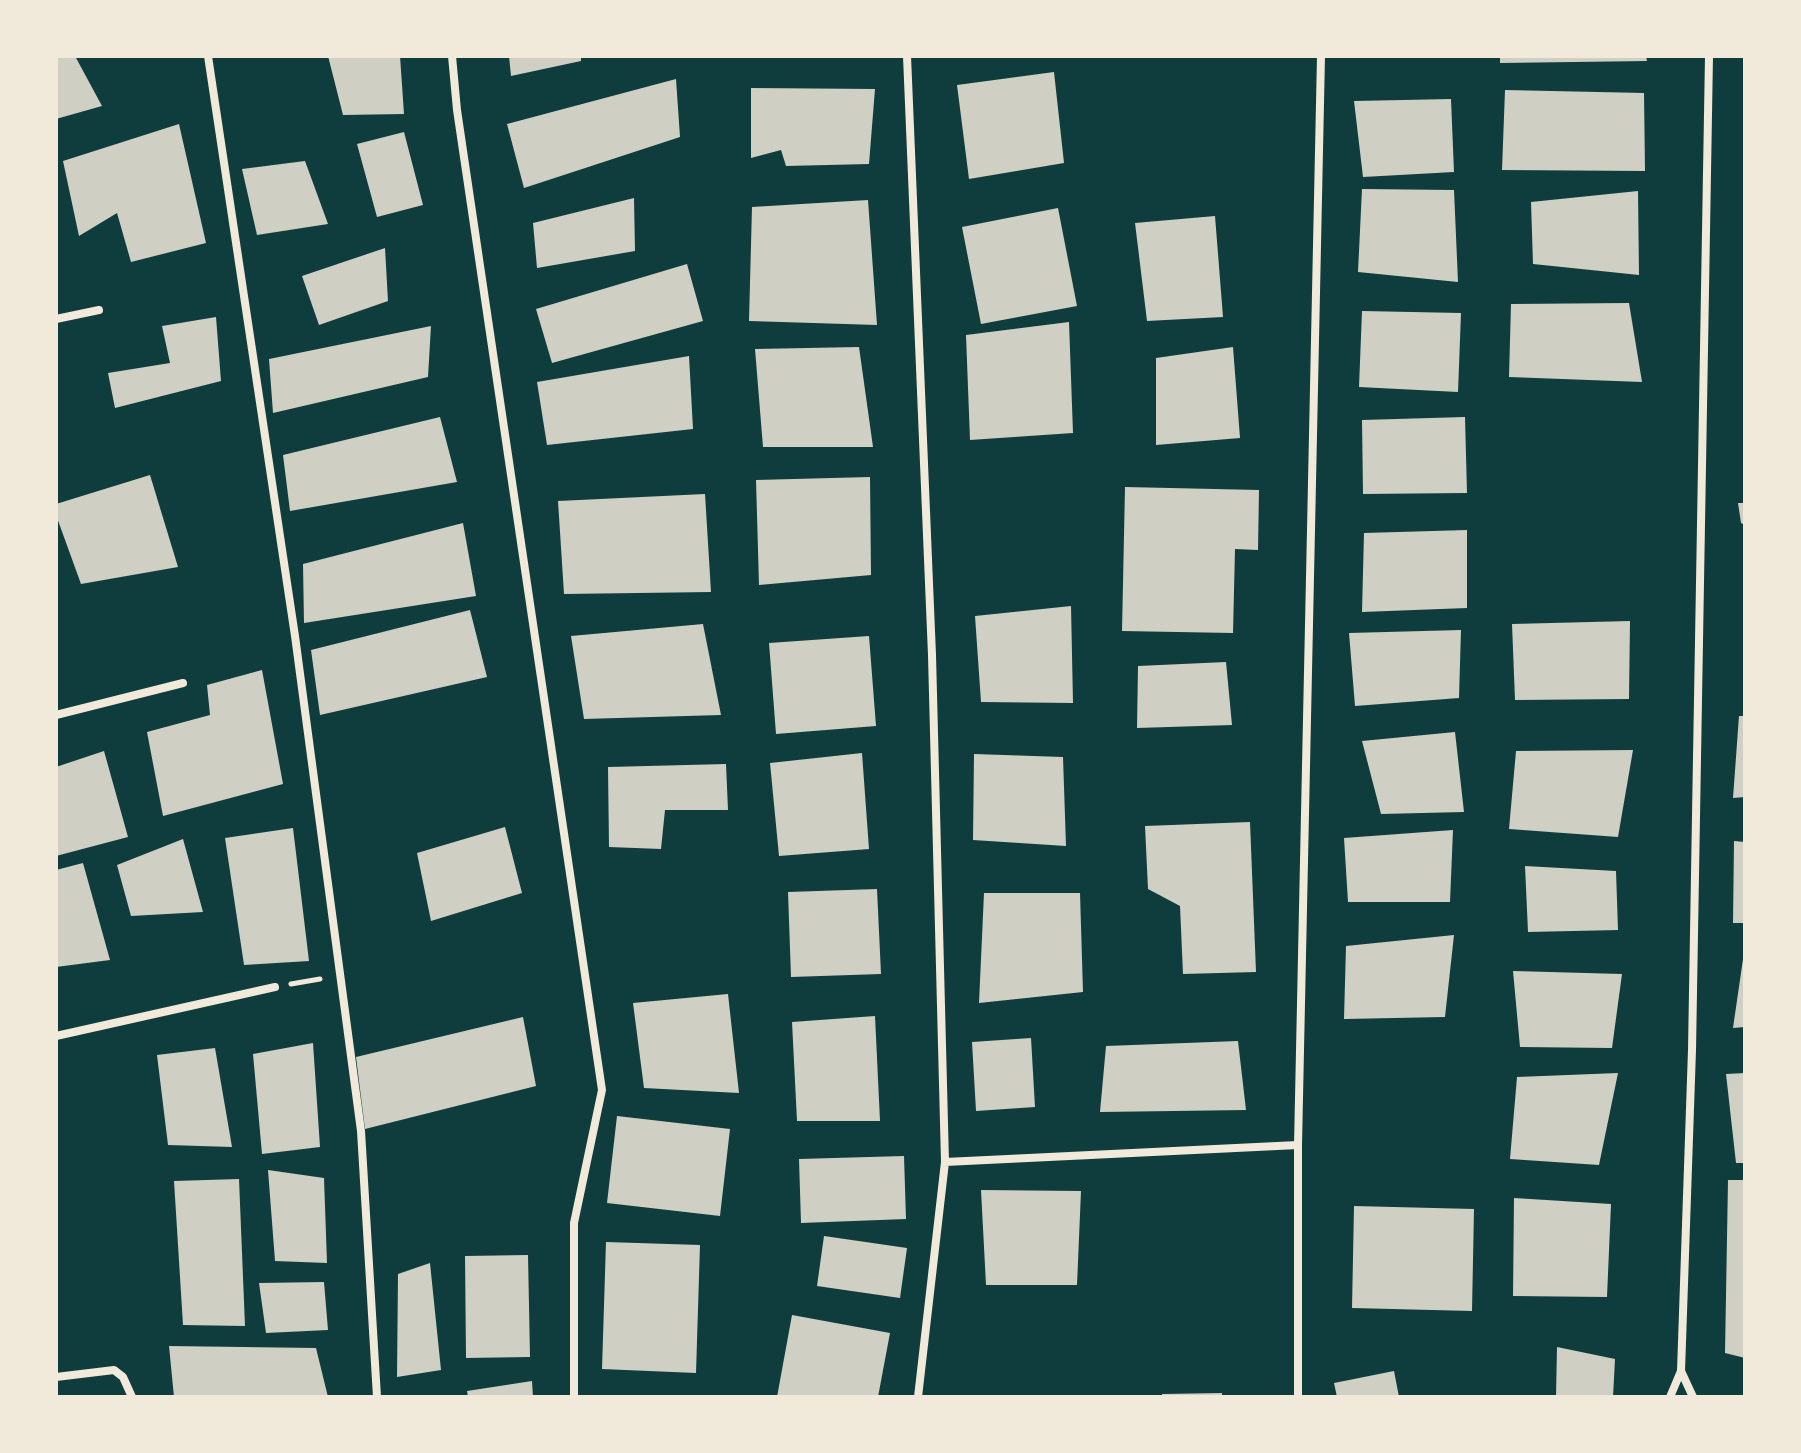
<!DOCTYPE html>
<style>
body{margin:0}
#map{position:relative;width:1801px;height:1453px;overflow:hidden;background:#0f3d3e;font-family:Overpass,sans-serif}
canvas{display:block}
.frame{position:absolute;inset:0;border:58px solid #f1e9da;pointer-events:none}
</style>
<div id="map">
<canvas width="1801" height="1453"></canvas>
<div class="frame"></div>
</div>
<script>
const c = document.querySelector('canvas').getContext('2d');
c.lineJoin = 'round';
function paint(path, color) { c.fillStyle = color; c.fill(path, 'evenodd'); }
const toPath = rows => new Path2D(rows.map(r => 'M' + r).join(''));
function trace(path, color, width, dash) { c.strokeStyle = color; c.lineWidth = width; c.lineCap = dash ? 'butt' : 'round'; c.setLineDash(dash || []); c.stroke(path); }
paint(toPath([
 [56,56,75,56,102,106,56,119],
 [328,56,400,56,404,114,343,115],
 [509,56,581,56,581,61,511,76],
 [1500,56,1646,56,1647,61,1500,63],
 [1054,72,1064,163,969,179,957,85],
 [676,79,680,137,524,188,507,124],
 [751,88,875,89,869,164,786,166,781,150,751,158],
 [1505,90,1644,93,1645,171,1502,170],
 [1451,99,1454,172,1363,177,1354,101],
 [179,124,206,243,131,262,117,213,79,236,63,161],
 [404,132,423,205,377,217,357,144],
 [305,161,328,224,257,235,242,169],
 [1362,189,1454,190,1458,282,1358,272],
 [1638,191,1639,275,1533,264,1531,202],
 [634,198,635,251,537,268,533,223],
 [868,200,877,325,749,321,752,207],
 [1058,208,1077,306,981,324,962,227],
 [1215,216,1223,317,1147,321,1135,223],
 [385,248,388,301,319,325,302,276],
 [687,264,703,321,552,363,536,309],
 [1629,303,1642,382,1509,377,1511,304],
 [1362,311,1461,313,1458,392,1359,387],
 [216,317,221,381,115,408,108,373,170,363,162,326],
 [1069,322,1073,433,970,440,966,335],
 [431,326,428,377,273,413,269,359],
 [859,347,873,447,763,447,755,349],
 [1233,347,1240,438,1156,445,1156,358],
 [689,356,693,429,547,445,537,382],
 [440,417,457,482,290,511,283,455],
 [1465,417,1467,493,1363,494,1362,420],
 [150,475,178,567,81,584,56,515,56,504],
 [870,477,871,575,759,585,756,480],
 [1125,487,1259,490,1258,550,1235,549,1233,633,1122,631],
 [705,494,711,592,564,594,558,501],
 [1738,503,1745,503,1745,525,1741,523],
 [463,523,476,596,304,623,303,564],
 [1467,530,1467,608,1362,612,1364,533],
 [1071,606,1073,703,981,702,975,616],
 [470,610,487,677,320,715,311,650],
 [1630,621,1629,699,1515,700,1512,624],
 [703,624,721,715,584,719,571,636],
 [1461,630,1459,698,1355,706,1349,633],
 [869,636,876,726,776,734,769,643],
 [1226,662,1232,725,1137,728,1138,666],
 [262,670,283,784,163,816,147,732,210,715,207,685],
 [1739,716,1745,716,1745,797,1733,798],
 [1455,732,1464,812,1381,814,1362,741],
 [1633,750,1618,837,1509,829,1516,751],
 [104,751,128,837,56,856,56,767],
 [862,753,869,849,779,856,770,763],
 [974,754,1063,757,1066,846,973,840],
 [726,764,728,810,665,810,661,849,609,847,608,767],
 [1250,822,1256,972,1183,974,1180,906,1148,889,1145,826],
 [505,827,522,893,431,921,417,853],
 [293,828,309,961,244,965,225,838],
 [1453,830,1450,902,1348,902,1344,838],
 [183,839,203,912,131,916,117,865],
 [1734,841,1745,842,1745,923,1733,923],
 [83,863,110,960,56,967,56,870],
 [1525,866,1616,871,1618,930,1528,932],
 [877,889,881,974,791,977,788,892],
 [984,893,1080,893,1083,992,979,1003],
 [1454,935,1445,1017,1344,1019,1346,946],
 [1743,959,1745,1027,1733,1028],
 [1513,971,1622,974,1612,1048,1520,1047],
 [728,994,739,1093,644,1088,633,1003],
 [875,1016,880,1121,797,1121,792,1022],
 [523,1017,536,1086,365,1129,356,1057],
 [1031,1038,1035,1107,976,1111,972,1042],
 [1238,1041,1246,1110,1100,1112,1106,1046],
 [313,1043,320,1147,262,1154,253,1054],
 [215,1048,232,1147,168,1145,157,1055],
 [1618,1073,1599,1165,1510,1159,1517,1077],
 [1745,1073,1745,1163,1736,1163,1726,1074],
 [617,1116,730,1129,720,1216,607,1203],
 [904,1156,906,1219,801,1223,799,1159],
 [268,1170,324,1178,327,1263,275,1261],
 [239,1179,245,1326,183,1325,174,1181],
 [1728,1180,1745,1180,1745,1358,1725,1353],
 [981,1190,1081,1191,1077,1285,986,1285],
 [1514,1198,1611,1204,1607,1297,1513,1296],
 [1354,1206,1474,1209,1472,1311,1352,1308],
 [824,1236,907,1248,900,1298,817,1286],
 [606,1242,700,1245,696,1373,602,1369],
 [528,1255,530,1357,466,1358,465,1256],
 [430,1263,441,1370,397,1377,398,1274],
 [324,1282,328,1330,266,1333,259,1283],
 [792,1315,890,1333,878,1397,777,1397],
 [169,1346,316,1348,328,1397,174,1397],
 [1557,1347,1615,1359,1613,1397,1556,1397],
 [1394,1371,1399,1397,1337,1397,1334,1383],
 [532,1381,533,1397,468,1397,467,1391],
 [1222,1393,1222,1397,1162,1397,1162,1394]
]), '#cfcfc3');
trace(toPath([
 [291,984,320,979]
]), '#f1e9da', 5);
trace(toPath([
 [208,56,295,636,361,1131,377,1397],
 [452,56,457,110,602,1090,574,1223,574,1397],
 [907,56,932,655,945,1162,918,1397],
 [56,319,99,310],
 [56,715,183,683],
 [56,1036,275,987],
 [945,1162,1298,1145],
 [1681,1371,1693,1397],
 [56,1377,114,1370,123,1377,132,1397],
 [1298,1397,1298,1145,1321,56],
 [1670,1397,1681,1371,1692,1050,1709,56]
]), '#f1e9da', 8);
</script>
